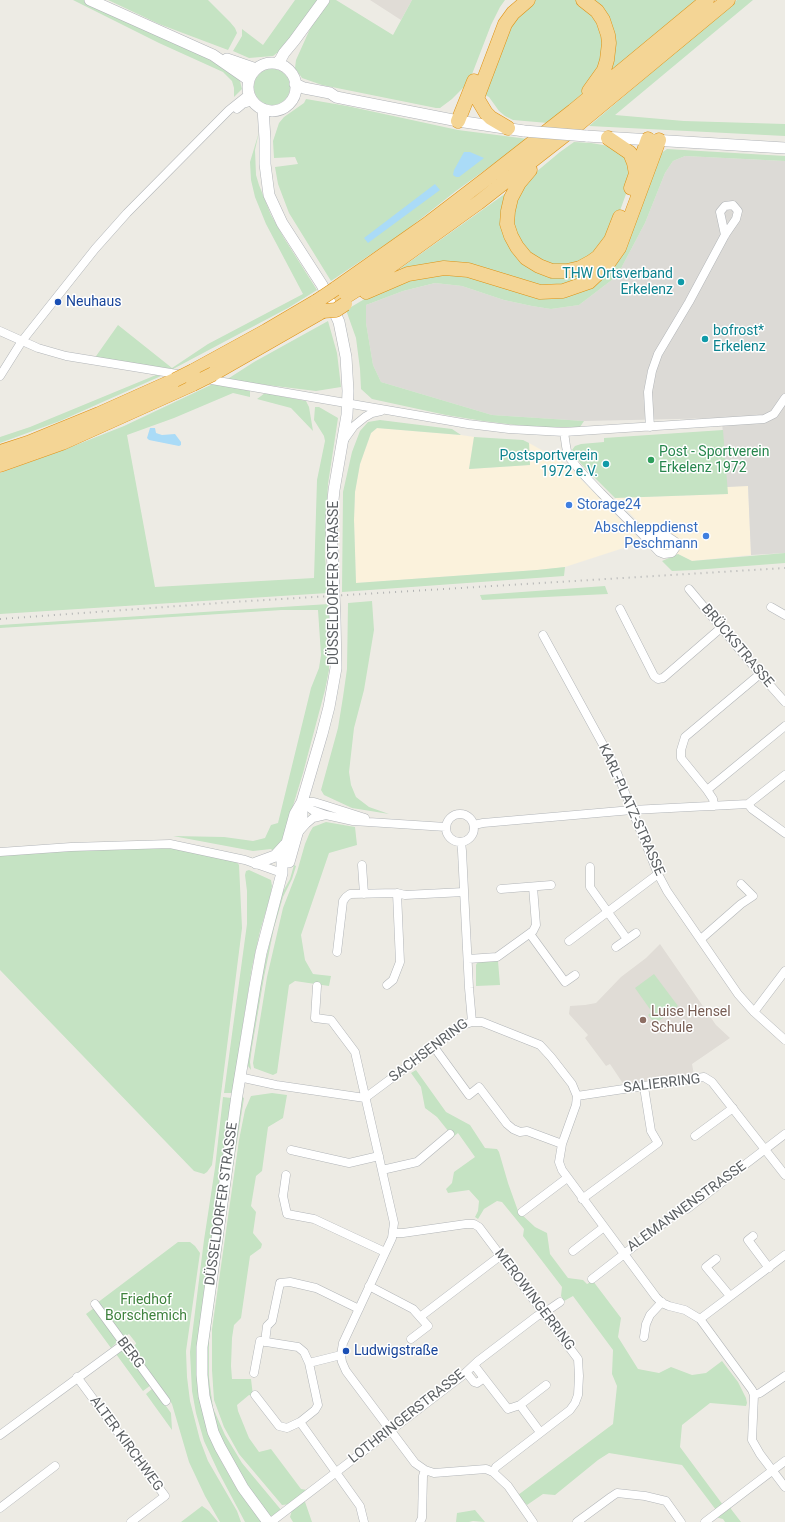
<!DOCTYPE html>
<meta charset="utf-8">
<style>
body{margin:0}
canvas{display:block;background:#edebe4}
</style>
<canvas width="785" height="1522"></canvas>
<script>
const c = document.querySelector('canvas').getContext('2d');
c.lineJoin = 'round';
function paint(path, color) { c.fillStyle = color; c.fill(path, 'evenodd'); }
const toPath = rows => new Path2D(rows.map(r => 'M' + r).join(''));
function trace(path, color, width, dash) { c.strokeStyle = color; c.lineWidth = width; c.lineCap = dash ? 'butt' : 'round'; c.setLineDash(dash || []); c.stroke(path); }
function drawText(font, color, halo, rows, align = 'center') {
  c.font = font + ' Roboto,sans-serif'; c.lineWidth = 3; c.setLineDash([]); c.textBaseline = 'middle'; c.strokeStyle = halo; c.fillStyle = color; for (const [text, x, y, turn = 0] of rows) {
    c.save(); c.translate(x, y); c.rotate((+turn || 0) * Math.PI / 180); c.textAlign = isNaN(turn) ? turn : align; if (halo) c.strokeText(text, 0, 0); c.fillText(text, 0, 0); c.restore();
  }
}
paint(toPath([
 [377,428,461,435,474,437,469,469,530,465,529,443,556,458,570,468,642,542,565,567,537,570,356,583,354,520,355,492,360,464,371,433],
 [748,485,751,555,692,561,678,554,670,557,647,531,615,498,727,494,727,487]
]), '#fbf2dc');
paint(toPath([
 [685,156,785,161,785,553,751,555,748,486,727,487,725,475,722,418,584,421,492,415,381,382,373,365,366,323,366,305,403,291,435,283,462,286,504,300,532,306,551,309,579,305,617,276,645,223,665,173,673,161]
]), '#dcdad6');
paint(toPath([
 [370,0,412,0,401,20],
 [660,944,716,1025,730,1038,692,1064,694,1075,624,1085,610,1064,606,1066,585,1038,588,1035,569,1014,570,1006,585,1005,596,1003,621,977,646,958]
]), '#e0dcd6');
paint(toPath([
 [73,0,84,0,207,57,239,77,242,89,234,97,234,88,232,81,223,72,159,43],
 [108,0,208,0,230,22,235,28,237,33,228,50,159,24],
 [295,0,321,0,280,53,277,53,273,56,249,58,233,51,242,36,242,29,263,45],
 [328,0,336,0,393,35,412,0,505,0,500,7,491,25,469,82,452,99,440,108,436,108,322,85,302,78,295,68,296,60,314,20],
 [535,0,577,0,586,6,603,30,603,65,583,93,548,123,513,120,505,116,499,111,489,97,483,94,503,37,526,6],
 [587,0,698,0,603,78,612,54],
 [737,0,753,0,615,115,684,121,785,124,785,136,589,126],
 '254 87a18 18 0 1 1 36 0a18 18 0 1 1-36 0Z',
 [306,99,347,106,458,130,528,139,456,191,404,232,331,281,289,213,278,184,275,167,298,164,295,157,274,158,273,141,279,123,284,117,304,103],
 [259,132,255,150,256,175,259,185,271,215,284,238,317,290,288,308,173,369,94,359,118,325,172,368,208,344,303,294,266,224,255,197,251,180,250,162],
 [574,142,591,143,615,147,631,163,630,183,613,230,605,244,579,264,549,267,526,253,511,226,513,199,530,177,560,152],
 [667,149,785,156,785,161,685,156,673,161,665,173,645,223,617,276,579,305,551,309,532,306,504,300,462,286,435,283,403,291,366,305,366,323,373,365,381,382,492,415,584,421,580,427,532,427,483,421,446,415,372,399,361,389,360,369,356,338,346,310,373,294,402,281,440,275,466,276,524,294,595,282,660,154],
 [513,188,510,242,568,275,623,230,596,273,548,290,480,270,387,278],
 [328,321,337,353,341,387,316,391,226,380,254,362],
 [156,375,161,376,60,421,0,443,0,437,30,427],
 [215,383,250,391,250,397,233,393,174,418,127,435,155,587,314,578,317,480,325,441,324,436,314,420,315,407,319,407,338,418,328,484,326,522,325,556,328,593,0,614,0,473,71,447,124,426],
 [265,393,306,401,309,407,313,431,291,408,257,399],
 [380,420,452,429,461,435,377,428,371,433,360,464,355,492,354,520,356,583,537,570,565,567,564,576,342,592,343,492,352,452,360,431,368,422],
 [723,430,728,494,615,498,581,464,572,450,575,446,581,444,604,442,604,438],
 [474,437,523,440,529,443,530,465,469,469],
 [785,553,785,563,694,570,672,571,662,561,678,554,692,561],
 [605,586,608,594,482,600,480,595],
 [372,601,374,630,364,690,354,728,349,772,351,785,356,797,369,807,389,814,352,808,324,795,321,790,338,728,343,697,347,669,348,603],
 [329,604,329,670,325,690,303,773,282,842,275,853,271,849,253,851,173,836,224,837,253,841,265,838,271,825,278,823,311,688,319,668,321,655,318,610,282,610,0,628,0,625],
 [326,822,355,827,357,845,329,853,301,935,305,960,313,974,331,976,329,986,295,981,289,985,277,1073,273,1075,254,1068,253,1063,267,977,283,908,297,872,305,844,310,832,313,827],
 [154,846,181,849,236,861,239,865,242,928,212,1165,207,1172,204,1174,194,1171,0,970,0,855],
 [294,865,296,866,292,879,283,897,274,928,264,977,252,1047,250,1062,251,1070,248,1066,247,1061,260,984,281,895,290,879],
 [249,870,271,880,272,886,270,897,260,931,252,967,232,1093,224,1093,247,924,247,891,245,875,246,871],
 [478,961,498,961,500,985,476,986,476,965],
 [654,974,678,1006,655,1024,648,1015,652,1012,635,988],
 [416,1070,446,1112,470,1125,485,1148,497,1149,499,1152,508,1183,518,1211,535,1227,547,1233,550,1254,568,1278,583,1280,587,1284,593,1281,621,1318,618,1337,638,1369,659,1373,671,1367,692,1375,706,1373,722,1361,738,1382,746,1398,747,1403,746,1406,710,1403,682,1425,680,1447,723,1505,716,1510,682,1465,609,1453,598,1460,555,1495,543,1494,527,1505,518,1495,613,1424,617,1386,612,1374,613,1350,573,1296,564,1301,561,1296,562,1287,523,1236,524,1229,502,1202,497,1201,484,1209,478,1219,475,1217,478,1211,479,1201,469,1190,448,1193,446,1189,452,1183,454,1172,475,1157,458,1133,453,1137,437,1117,425,1108,421,1087,411,1073],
 [272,1093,287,1095,283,1118,268,1127,262,1171,256,1176,251,1206,256,1212,253,1233,262,1244,261,1248,250,1256,241,1318,234,1325,232,1338,231,1366,232,1379,251,1379,253,1396,249,1395,237,1405,238,1411,249,1438,259,1452,271,1449,301,1489,307,1490,291,1504,282,1505,239,1454,224,1427,214,1400,212,1370,212,1329,239,1140,245,1110,251,1096],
 [223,1097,231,1098,197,1354,211,1438,220,1459,237,1489,262,1522,245,1522,218,1471,204,1441,196,1413,192,1391,190,1352,204,1240,215,1168],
 [242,1097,244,1098,231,1180,209,1340,209,1378,213,1408,225,1435,242,1463,282,1511,271,1519,248,1487,219,1434,207,1389,206,1351],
 [178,1242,190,1242,195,1246,200,1253,186,1351,187,1377,190,1401,200,1440,208,1461,237,1511,241,1522,220,1522,205,1496,189,1462,172,1404,153,1377,152,1377,131,1348,136,1344,136,1343,129,1334,123,1338,97,1303],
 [94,1308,117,1339,116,1343,111,1348,86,1314],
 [122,1350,126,1351,151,1385,143,1391,116,1354],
 [153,1388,171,1413,172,1430,146,1394],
 [304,1499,312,1522,293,1522,290,1517,293,1507],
 [731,1505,731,1509,741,1522,725,1522,723,1519,715,1517],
 [202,1506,209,1511,218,1522,181,1522],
 [475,1510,485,1522,473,1521,469,1522,456,1522,457,1513]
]), '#c5e3c3');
paint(toPath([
 [464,152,470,152,484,158,459,177,456,177,453,175,454,170],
 [435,184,440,190,368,243,364,238],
 [150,428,155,428,156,433,162,435,175,434,181,442,181,445,179,446,149,440,147,438]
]), '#aadbf7');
const street = toPath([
 [237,109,243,104,253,101],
 [0,331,38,348,66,356,183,375],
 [0,376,22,341,95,249,127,213,229,110,249,94],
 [206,379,468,424,509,429,564,432,764,419,774,414,785,398],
 [650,427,648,392,652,371,658,354,689,302,725,235,736,219,738,211,733,205,725,206,720,212,725,235],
 [564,432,566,446,568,456,582,473,601,493,646,538,654,536,667,536,676,542,677,546,672,553,664,554,659,552,646,538],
 [344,440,354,426,365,417,372,413,381,411],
 [689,589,760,674,785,702],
 [771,607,785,615],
 [620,609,654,676,658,679,663,678,722,627],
 [543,635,613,763,658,874,667,891,738,994,754,1012,785,1040],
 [707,790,785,726],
 [302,802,314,802,324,805,365,818],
 [302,802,312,810,326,815],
 [748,804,752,809,785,833],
 [714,806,713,799,707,790,681,758,681,750,685,737,760,674],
 '446 828a14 14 0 1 1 28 0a14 14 0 1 1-28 0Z',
 [474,825,483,823,632,810,748,804,785,775],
 [298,833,306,824,313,818,326,815,353,821,446,827],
 [461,842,462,851,469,988,472,1022],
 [0,852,71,847,170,844,245,860,282,873],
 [362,865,364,894],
 [590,867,590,887,627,939],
 [501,889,551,885],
 [530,934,565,982,575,975],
 [701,939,741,904,753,896,741,884],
 [569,941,658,874],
 [616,947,636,933],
 [337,952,343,901,346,897,350,894,397,893,405,895,464,892],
 [468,959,497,957,533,931,536,925,533,887],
 [387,985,393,980,400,962,397,893],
 [317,986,315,1018,331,1020,355,1052,394,1223,392,1238,343,1343,341,1355,342,1362,346,1371,415,1463,425,1470,434,1473,486,1469,493,1472,508,1486,533,1522],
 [754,1012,785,971],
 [434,1047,469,1095,479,1087,507,1124,513,1129,520,1132,527,1131,562,1144],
 [239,1077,276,1085,365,1098,463,1025,472,1022,482,1022,540,1045,551,1057,572,1084,577,1096,576,1105,562,1144,559,1162,562,1170,656,1297,662,1303,669,1306,685,1310,700,1319,752,1390,754,1395,752,1440,760,1454,785,1487],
 [577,1096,704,1077,712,1082,785,1175],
 [695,1136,733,1108],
 [291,1150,349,1163,379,1156],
 [382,1170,417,1162,450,1134],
 [286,1175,283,1196,287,1214,314,1219,385,1252],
 [582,1199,658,1143,651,1131,644,1087],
 [522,1212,567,1178],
 [393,1233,403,1233,466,1224,474,1224,479,1227,578,1359,579,1376,578,1395,575,1403,570,1410,496,1467,493,1472],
 [753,1236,748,1240,769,1268],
 [573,1251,604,1227],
 [716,1259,706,1267,730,1296],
 [592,1279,682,1209,687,1209,785,1134],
 [369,1286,413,1309,420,1317,500,1256],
 [95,1304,166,1401],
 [700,1319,785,1255],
 [644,1337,646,1324,650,1315,662,1302],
 [411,1339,428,1326,420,1317],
 [265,1342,267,1326,272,1321,280,1283,290,1282,316,1288,359,1309],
 [309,1363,341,1355],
 [474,1365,484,1378],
 [466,1372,474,1382,477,1383,484,1378,508,1409,520,1405,540,1432],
 [254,1373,260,1341,298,1347,304,1352,309,1363,318,1405,315,1410,300,1422,287,1428,279,1426,255,1395],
 [77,1377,165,1496,131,1522],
 [754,1395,760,1393,785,1376],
 [520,1405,546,1385],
 [300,1422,360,1506,364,1522],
 [0,1435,124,1344],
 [0,1508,55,1466],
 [271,1522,462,1376,478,1361,537,1316,544,1313,560,1302],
 [420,1522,422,1518,423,1476,425,1470],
 [577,1522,611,1497,617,1493,645,1496,666,1501,681,1522],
 [705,1522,785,1461]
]);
const secondary = toPath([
 [90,0,213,55,249,80],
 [227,59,256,69],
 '248 87a24 24 0 1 1 48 0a24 24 0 1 1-48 0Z',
 [278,64,284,53,294,41,324,0],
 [295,84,304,88,330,93,336,97,351,100,458,121,524,131],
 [263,109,265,139,265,164,269,195,282,223,322,285,339,322,346,357,348,391,347,415,334,490,331,520,335,619,336,668,329,707,322,734,302,802,295,814,287,843,282,860,282,873,261,953,255,986,237,1095,202,1347,202,1375,204,1396,213,1432,220,1447,243,1488,268,1522],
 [586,136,785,148],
 [289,862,302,816,302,809],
 [256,863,275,856,285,845]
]);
const highway = toPath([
 [583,0,597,11,603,20,608,35,609,43,607,60,604,70,589,91],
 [458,121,474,81],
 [508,128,491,118,486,113,477,98,505,24,513,13,528,0],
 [608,138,630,153,634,163,636,174],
 [530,170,519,183,511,198,508,211,507,224,511,236,517,247,526,258,539,266,552,271,567,271,580,268,591,262,598,257,611,240,620,217],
 [631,188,648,139],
 [335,289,426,225,486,179,573,111,707,0],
 [366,292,408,274,444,268,468,270,540,292,563,291,589,282,607,265,619,248,659,140],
 [342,299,367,283,478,203,570,131,728,0],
 [193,371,266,331,317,301],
 [213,374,323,311],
 [0,452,28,443,99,414,175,380],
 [0,465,62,443,193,384]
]);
trace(street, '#b2b5b8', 9);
trace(secondary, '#b1b4b8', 12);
trace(highway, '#de9214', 15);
trace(street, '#fff', 8);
trace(secondary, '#fff', 11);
trace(highway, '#f4d595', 14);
trace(toPath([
 [0,619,233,602,785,568]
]), '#b2b3b3', 2, [1, 5]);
const secondaryBridge = toPath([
 [524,131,586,136]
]);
const highwayBridge = toPath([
 [317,301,335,289],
 [323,311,336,310,345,304],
 [175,380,193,371],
 [193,384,213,374]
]);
trace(secondaryBridge, '#b1b4b8', 12, []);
trace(highwayBridge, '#de9214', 15, []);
trace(secondaryBridge, '#fff', 11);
trace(highwayBridge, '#f4d595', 14);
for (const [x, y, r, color] of [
 [681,282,4,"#0f9aa8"],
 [58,302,4,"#1a4fb4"],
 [705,339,4,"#0f9aa8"],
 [651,460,4,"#2e9e5b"],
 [606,464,4,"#0f9aa8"],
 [569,505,4,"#3f7fe0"],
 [706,536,4,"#3f7fe0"],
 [643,1020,4,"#8d6e63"],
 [346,1351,4,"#1a4fb4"]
]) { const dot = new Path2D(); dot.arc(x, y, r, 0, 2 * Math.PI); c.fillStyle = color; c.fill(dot); trace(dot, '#fff', 1.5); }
drawText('14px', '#0d838f', '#fff', [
 ["THW Ortsverband",673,274],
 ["Erkelenz",673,290],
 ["bofrost*",713,331,"left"],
 ["Erkelenz",713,347,"left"],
 ["Postsportverein",598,456],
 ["1972 e.V.",598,472]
], 'right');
drawText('14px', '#164399', '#fff', [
 ["Neuhaus",66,302],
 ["Ludwigstraße",354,1351]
], 'left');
drawText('14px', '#27864d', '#fff', [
 ["Post - Sportverein",659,452],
 ["Erkelenz 1972",659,468]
], 'left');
drawText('14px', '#366cbe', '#fff', [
 ["Storage24",577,505],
 ["Abschleppdienst",698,528,"right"],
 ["Peschmann",698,544,"right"]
], 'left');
drawText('14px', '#5c6063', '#fff', [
 ["DÜSSELDORFER STRASSE",334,583,-90],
 ["BRÜCKSTRASSE",737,646,50],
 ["KARL-PLATZ-STRASSE",631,810,66],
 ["SACHSENRING",429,1051,-37],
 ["SALIERRING",662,1084,-7],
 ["DÜSSELDORFER STRASSE",222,1204,-82],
 ["ALEMANNENSTRASSE",687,1207,-36],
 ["MEROWINGERRING",534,1300,53],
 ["BERG",130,1353,53],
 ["LOTHRINGERSTRASSE",407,1417,-38],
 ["ALTER KIRCHWEG",126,1444,54]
]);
drawText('14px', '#785e54', '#fff', [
 ["Luise Hensel",651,1012],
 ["Schule",651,1028]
], 'left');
drawText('14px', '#3e823d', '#fff', [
 ["Friedhof",146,1300],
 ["Borschemich",146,1316]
]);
</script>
